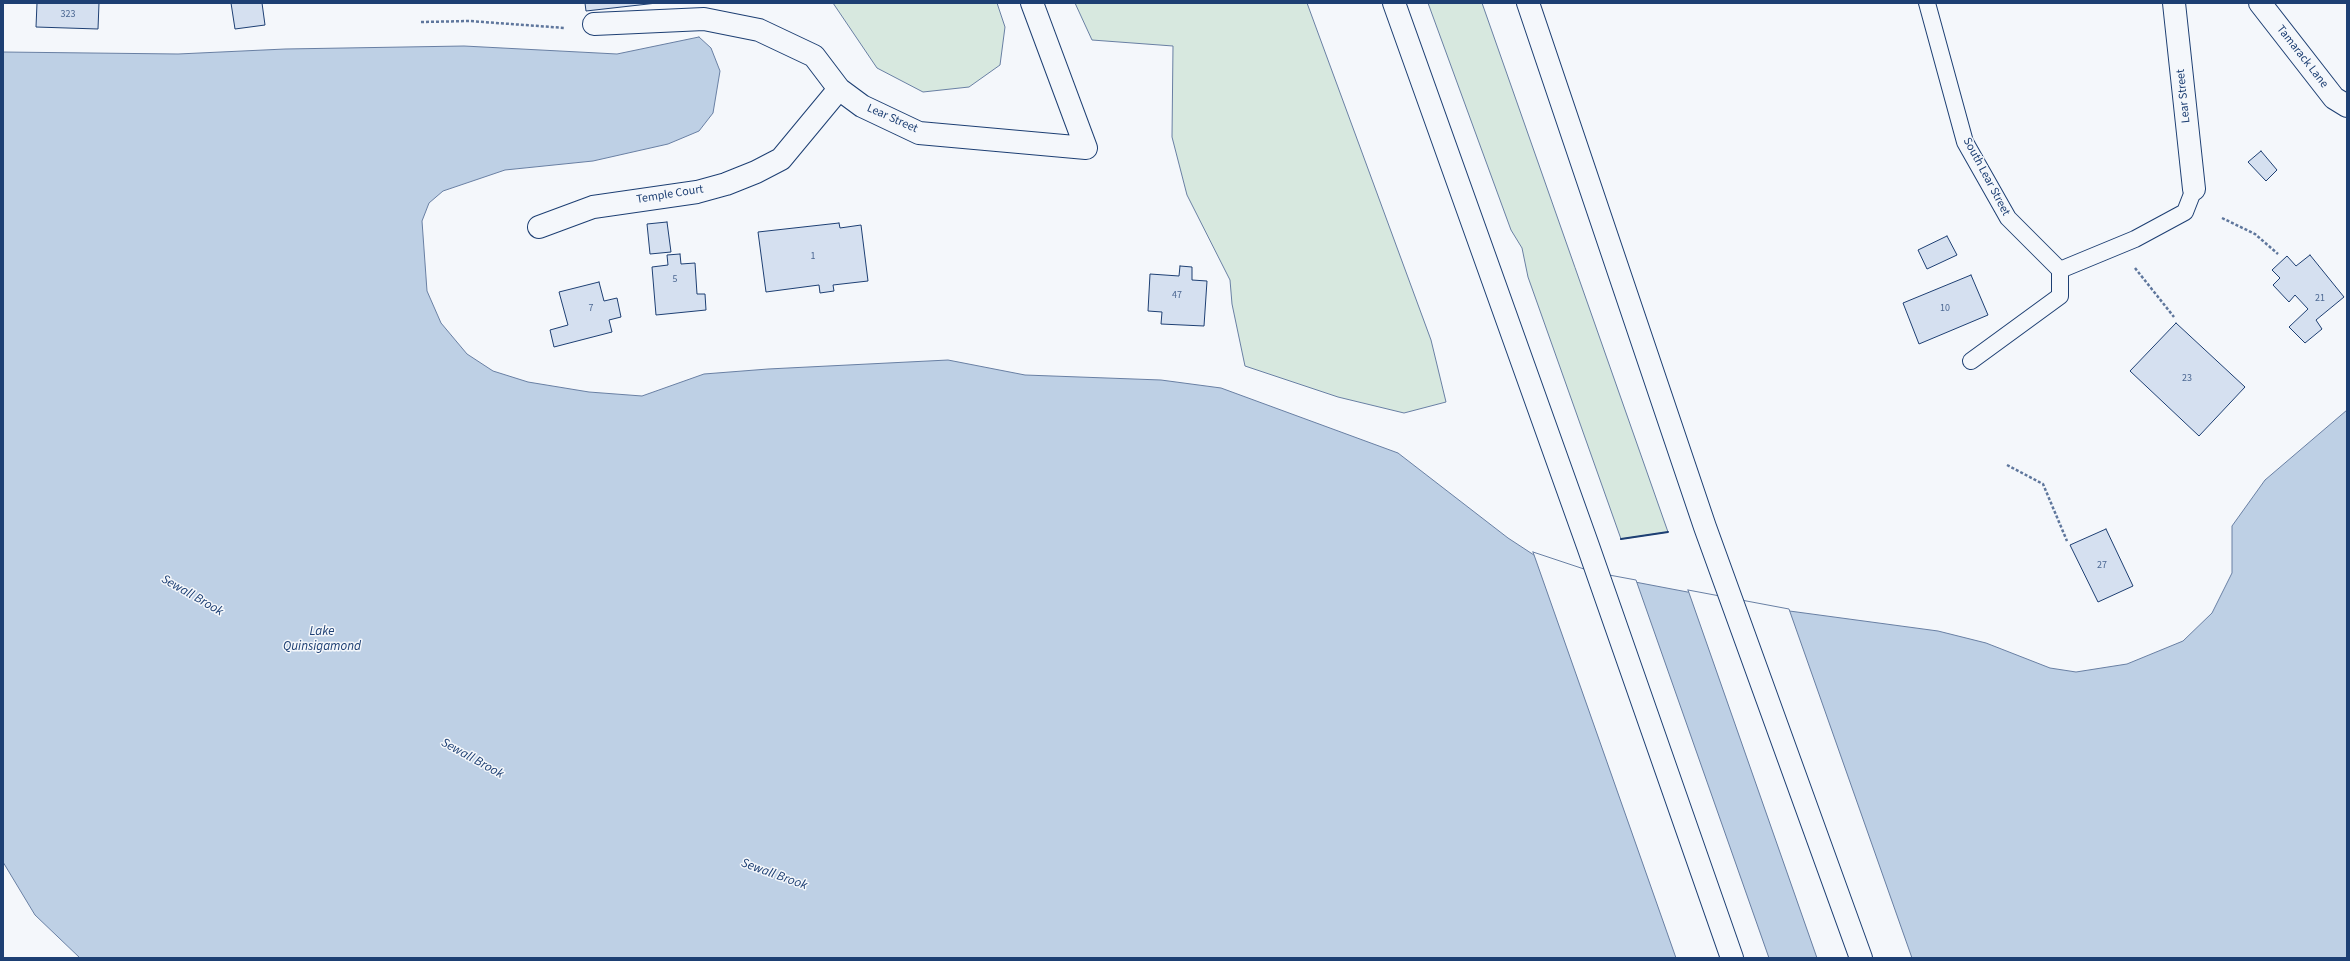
<!DOCTYPE html>
<style>
body{margin:0}
#map{position:relative;width:2350px;height:961px;overflow:hidden;background:#f4f7fb;font-family:"Source Sans 3",sans-serif}
canvas{display:block}
.frame{position:absolute;inset:0;border:4px solid #1d3f73;pointer-events:none}
</style>
<div id="map">
<canvas width="2350" height="961"></canvas>
<div class="frame"></div>
</div>
<script>
const c = document.querySelector('canvas').getContext('2d');
c.lineJoin = 'round';
function paint(path, color) { c.fillStyle = color; c.fill(path, 'evenodd'); }
const toPath = rows => new Path2D(rows.map(r => 'M' + r).join(''));
function trace(path, color, width, dash) { c.strokeStyle = color; c.lineWidth = width; c.lineCap = dash ? 'butt' : 'round'; c.setLineDash(dash || []); c.stroke(path); }
function drawText(font, color, halo, rows, align = 'center') {
  c.font = font + ' "Source Sans 3",sans-serif'; c.lineWidth = 3; c.setLineDash([]); c.textBaseline = 'middle'; c.strokeStyle = halo; c.fillStyle = color; for (const [text, x, y, turn = 0] of rows) {
    c.save(); c.translate(x, y); c.rotate((+turn || 0) * Math.PI / 180); c.textAlign = isNaN(turn) ? turn : align; if (halo) c.strokeText(text, 0, 0); c.fillText(text, 0, 0); c.restore();
  }
}
const green = toPath([
 [833,3,997,3,1005,27,1000,65,969,87,923,92,877,68,833,3],
 [1075,3,1307,3,1431,340,1446,402,1404,413,1338,397,1245,366,1232,304,1230,280,1187,195,1172,137,1173,46,1092,40,1075,3],
 [1428,3,1482,3,1668,532,1621,539,1528,277,1522,248,1511,230,1428,3]
]);
paint(green, '#d7e8df');
trace(green, '#687fa3', 1);
const water = toPath([
 [699,37,711,48,720,71,713,113,699,131,668,144,593,161,505,170,443,191,429,203,422,221,427,291,441,323,467,354,493,371,528,382,589,392,642,396,704,374,768,369,948,360,1025,375,1161,380,1221,388,1398,453,1508,538,1537,557,1593,574,1782,610,1938,631,1986,643,2050,668,2076,672,2127,664,2183,641,2212,613,2232,573,2232,526,2265,480,2347,410,2347,958,80,958,35,915,3,862,3,52,178,54,285,49,464,46,617,54,699,37]
]);
paint(water, '#bed0e5');
trace(water, '#687fa3', 1);
const pier = toPath([
 [1533,552,1593,572,1636,580,1769,958,1676,958,1533,552],
 [1688,590,1789,609,1912,958,1817,958,1688,590]
]);
paint(pier, '#f4f7fb');
trace(pier, '#687fa3', 1);
const building = toPath([
 [37,3,99,3,98,29,36,27,37,3],
 [231,3,262,3,265,25,235,29,231,3],
 [585,3,657,3,586,11,585,3],
 [2261,151,2277,170,2266,181,2248,162,2261,151],
 [667,222,671,252,650,254,647,224,667,222],
 [839,223,840,228,861,225,868,281,833,285,834,291,820,293,819,285,766,292,758,232,839,223],
 [1947,236,1957,255,1927,269,1918,250,1947,236],
 [680,254,681,264,695,263,697,294,705,294,706,310,656,315,652,267,668,265,667,255,680,254],
 [2310,255,2344,297,2316,320,2322,329,2305,343,2289,327,2308,309,2295,295,2289,302,2273,285,2280,278,2272,270,2287,256,2296,266,2310,255],
 [1180,266,1192,267,1192,280,1207,281,1204,326,1161,324,1162,312,1148,311,1150,274,1179,276,1180,266],
 [1971,275,1988,315,1919,344,1903,303,1971,275],
 [599,282,604,301,617,298,621,317,609,320,612,332,554,347,550,330,568,325,559,292,599,282],
 [2176,323,2245,387,2199,436,2130,371,2176,323],
 [2106,529,2133,586,2098,602,2070,545,2106,529]
]);
paint(building, '#d5e0f0');
trace(building, '#1d3f73', 1);
const lane = toPath([
 [1927,3,1965,142,2008,218,2060,270,2060,296,1971,361],
 [2060,270,2135,239,2185,212,2194,189]
]);
const street = toPath([
 [2174,3,2194,189],
 [2260,3,2334,98,2347,106],
 [594,24,704,19,759,30,814,56,839,89,862,106,919,133,1086,148,1032,3],
 [539,227,593,207,697,192,726,184,756,172,781,159,839,89]
]);
const highway = toPath([
 [1394,3,1588,546,1732,958],
 [1528,3,1705,527,1861,958]
]);
trace(lane, '#1d3f73', 18);
trace(street, '#1d3f73', 24);
trace(highway, '#1d3f73', 24);
trace(toPath([
 [421,22,470,21,565,28],
 [2222,218,2255,234,2278,254],
 [2135,268,2174,317],
 [2007,465,2043,484,2067,541]
]), '#5e769c', 2.5, [3, 2]);
trace(lane, '#f4f7fb', 16);
trace(street, '#f4f7fb', 22);
trace(highway, '#f4f7fb', 22);
trace(toPath([
 [1621,539,1668,532]
]), '#1d3f73', 2);
drawText('10px', '#4b6792', null, [
 ["323",68,15],
 ["1",813,257],
 ["5",675,280],
 ["47",1177,296],
 ["21",2320,299],
 ["7",591,309],
 ["10",1945,309],
 ["23",2187,379],
 ["27",2102,566]
]);
drawText('12px', '#1d3f73', '#f4f7fb', [
 ["Tamarack Lane",2302,57,52],
 ["Lear Street",2184,96,-96],
 ["Lear Street",892,119,24],
 ["South Lear Street",1986,177,62],
 ["Temple Court",670,195,-9]
]);
drawText('italic 13px', '#1d3f73', '#f4f7fb', [
 ["Sewall Brook",192,596,30],
 ["Lake",322,632],
 ["Quinsigamond",322,647],
 ["Sewall Brook",472,759,29],
 ["Sewall Brook",774,875,20]
]);
</script>
